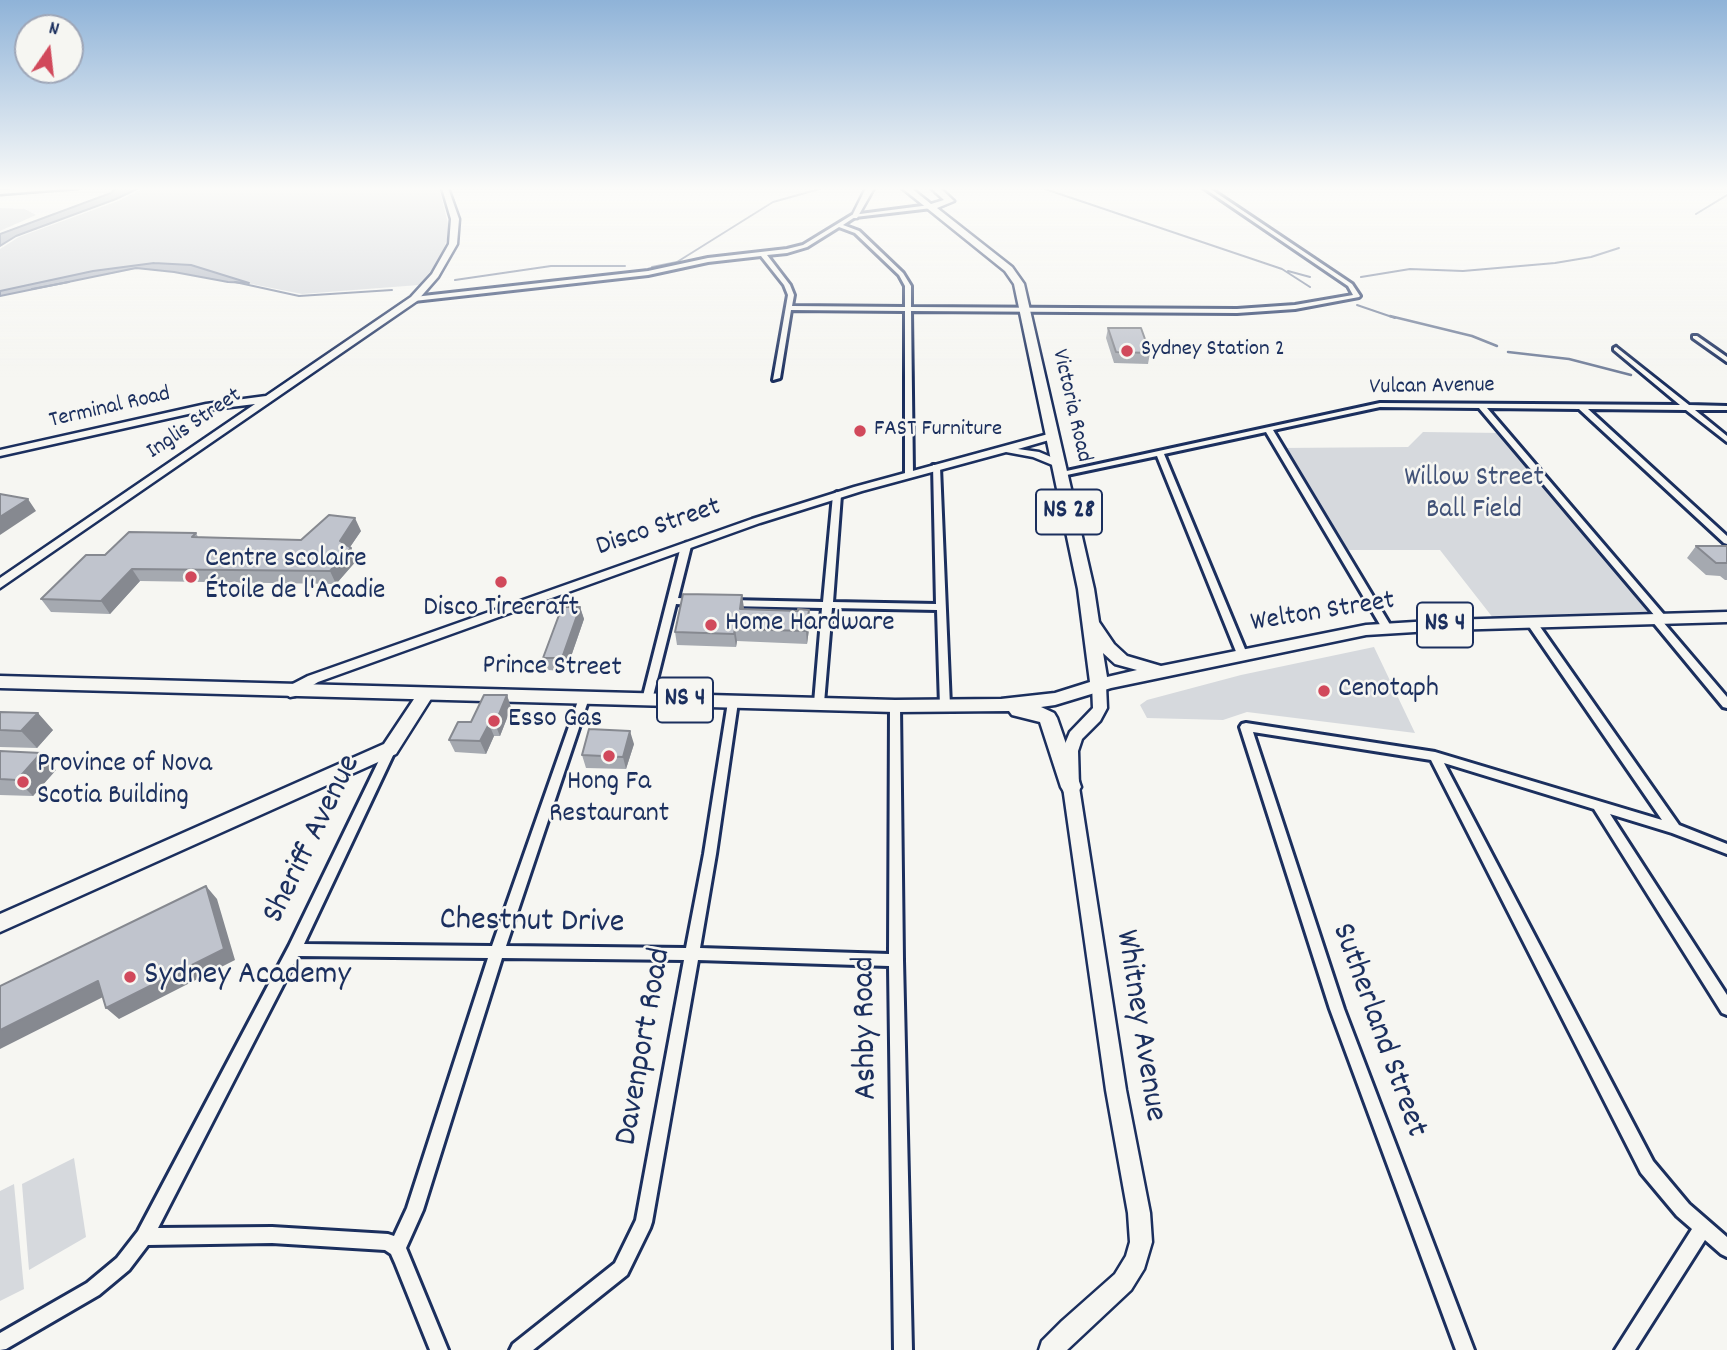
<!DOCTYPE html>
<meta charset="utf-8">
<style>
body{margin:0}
#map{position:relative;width:1727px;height:1350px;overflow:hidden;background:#f6f6f2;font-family:Dekko,sans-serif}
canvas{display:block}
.north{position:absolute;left:14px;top:14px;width:70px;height:70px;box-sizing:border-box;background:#f6f6f2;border:2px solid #9ea6b7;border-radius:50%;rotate:14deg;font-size:19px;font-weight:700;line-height:28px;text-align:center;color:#1b2f5e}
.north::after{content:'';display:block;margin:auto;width:24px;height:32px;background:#d1495b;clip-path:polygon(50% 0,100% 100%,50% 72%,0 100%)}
</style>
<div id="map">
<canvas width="1727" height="1350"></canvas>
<div class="north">N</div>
</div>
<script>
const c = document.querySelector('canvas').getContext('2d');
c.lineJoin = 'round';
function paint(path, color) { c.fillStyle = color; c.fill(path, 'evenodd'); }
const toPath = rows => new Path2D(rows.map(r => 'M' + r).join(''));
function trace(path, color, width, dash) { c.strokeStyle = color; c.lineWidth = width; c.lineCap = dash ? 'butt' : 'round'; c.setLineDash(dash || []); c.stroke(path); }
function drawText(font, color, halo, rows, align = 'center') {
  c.font = font + ' Dekko,sans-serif'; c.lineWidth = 5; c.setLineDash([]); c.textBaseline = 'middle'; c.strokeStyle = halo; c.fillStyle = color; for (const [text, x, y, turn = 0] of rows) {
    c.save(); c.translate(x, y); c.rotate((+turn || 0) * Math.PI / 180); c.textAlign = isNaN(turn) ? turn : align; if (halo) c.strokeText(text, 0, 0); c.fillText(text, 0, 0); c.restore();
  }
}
paint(toPath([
 [145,188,439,188,450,231,439,261,419,285,302,294,165,267,131,270,0,295,0,249,19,237,118,201],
 [0,208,25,209,36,215,0,231],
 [1423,432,1503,433,1654,620,1497,623,1440,550,1341,550,1280,448,1408,447],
 [1374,647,1415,733,1247,712,1223,720,1147,718,1140,705,1147,700,1241,675],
 [74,1158,86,1237,29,1270,22,1184],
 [14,1184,24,1289,0,1301,0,1191]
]), '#d6d9dd');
const water = toPath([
 [116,188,139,188,116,199,16,236,0,246,0,234,111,193,116,188],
 [154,263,191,265,249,283,228,282,174,272,136,268,0,296,0,291,93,271,154,263]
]);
paint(water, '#abb2c0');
trace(water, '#717e99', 2);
trace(toPath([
 [1042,188,1282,269,1310,287],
 [1696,214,1727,195],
 [652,267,677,262,773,202,823,188],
 [1288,271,1310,277],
 [1361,277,1410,269,1463,271,1555,263,1591,257,1619,248],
 [455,280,551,266,625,266],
 [235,282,299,296,392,290],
 [32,289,69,282],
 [1357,305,1395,318]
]), '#717e99', 2);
trace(toPath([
 [1390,316,1472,336,1497,346],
 [1508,352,1569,359,1631,375]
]), '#717e99', 2.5);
const minor = toPath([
 [1204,188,1209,188,1352,284,1360,296,1359,297,1295,309,1237,313,911,311,913,474,909,476,905,474,905,311,791,310,780,378,773,380,788,295,784,285,761,256,708,262,648,275,414,301,411,299,414,297,648,271,708,258,787,249,803,245,852,215,930,205,932,208,855,217,843,225,859,231,903,273,911,286,911,307,1237,309,1295,305,1353,295,1348,286,1204,188],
 [839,227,855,233,899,275,905,286,905,307,792,306,794,295,790,285,767,255,787,253,807,247,839,227],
 [1693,336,1697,336,1727,357,1727,362,1693,338,1693,336],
 [1616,347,1689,405,1727,406,1727,410,1695,410,1727,436,1727,442,1686,410,1588,409,1727,536,1727,544,1724,543,1579,409,1487,408,1666,617,1668,619,1663,622,1727,697,1727,708,1723,707,1652,621,1650,619,1655,616,1479,408,1380,407,1273,430,1392,628,1387,631,1382,628,1266,432,1164,454,1247,654,1242,657,1237,654,1157,456,1062,476,1058,474,1062,472,1380,403,1680,405,1614,350,1614,348,1616,347],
 [933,465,939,465,940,467,950,706,945,710,940,706,937,610,832,608,824,703,823,706,815,706,814,703,822,608,730,606,725,603,730,600,823,602,833,495,837,492,841,495,833,602,936,604,933,465],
 [686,543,691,546,678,598,693,599,698,602,693,605,676,604,652,700,647,704,642,700,681,546,686,543],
 [1532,620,1536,621,1679,825,1727,844,1727,854,1672,833,1610,814,1727,995,1727,1015,1722,1013,1594,809,1444,763,1653,1161,1689,1204,1727,1237,1727,1257,1721,1254,1705,1240,1635,1350,1615,1350,1692,1229,1677,1216,1641,1173,1431,760,1253,732,1344,1009,1474,1350,1456,1350,1330,1009,1240,727,1242,724,1246,723,1435,752,1662,820,1528,625,1527,623,1528,621,1532,620],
 [584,694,589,698,506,946,686,948,704,854,728,702,733,698,738,702,716,854,700,948,889,954,890,706,895,702,900,706,903,960,912,1350,894,1350,889,966,698,960,652,1222,650,1228,627,1275,533,1350,510,1350,513,1344,615,1263,636,1220,684,960,502,958,423,1210,406,1248,448,1350,430,1350,395,1263,391,1254,385,1250,272,1243,148,1245,129,1270,99,1295,6,1349,0,1350,0,1333,87,1283,117,1258,138,1231,289,946,386,746,390,745,394,746,396,749,304,944,492,946,579,698,584,694],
 [298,956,488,958,407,1208,394,1236,388,1234,272,1227,158,1228,298,956]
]);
const tertiary = toPath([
 [442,188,448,188,459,219,457,244,438,277,417,301,0,588,0,578,255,404,206,410,0,456,0,450,206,404,266,396,411,297,432,274,449,244,451,219,442,188],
 [1052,433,1057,436,1056,438,1018,449,1039,452,1063,462,1063,466,1055,466,1033,457,1006,452,862,491,760,523,318,682,295,696,290,697,283,692,285,688,308,676,752,519,854,487,1052,433],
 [1099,680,1106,685,1107,708,1100,721,1082,739,1078,751,1079,787,1126,1090,1150,1213,1152,1242,1144,1269,1131,1290,1067,1350,1039,1350,1042,1341,1062,1321,1115,1274,1126,1256,1130,1242,1128,1213,1106,1090,1063,787,1062,751,1070,732,1093,708,1092,685,1099,680]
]);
const secondary = toPath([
 [39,188,78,188,0,194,0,190,39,188],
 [426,688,434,694,396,754,0,932,0,914,384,744,420,690,426,688]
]);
const primary = toPath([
 [866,188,874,188,857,218,851,218,866,188],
 [902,188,911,188,931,204,944,200,931,188,940,188,954,201,937,208,1012,267,1024,284,1094,589,1099,622,1114,644,1127,656,1161,666,1366,625,1447,620,1727,612,1727,622,1447,630,1366,635,1111,688,1055,705,1041,707,1054,713,1057,718,1081,787,1078,792,1071,795,1064,792,1061,787,1040,722,1012,715,1009,711,895,712,0,688,0,676,895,700,1001,699,1055,693,1090,682,1078,589,1014,284,1005,271,902,188],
 [1103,653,1115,664,1137,670,1107,677,1103,653]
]);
trace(minor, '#1b2f5e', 6);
trace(tertiary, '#1b2f5e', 5);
trace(secondary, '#1b2f5e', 5);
trace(primary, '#1b2f5e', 5);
paint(minor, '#f6f6f2');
paint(tertiary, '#f6f6f2');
paint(secondary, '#f6f6f2');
paint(primary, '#f6f6f2');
paint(toPath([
 [1108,328,1150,353,1148,364,1114,363,1106,338],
 [361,531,350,547,357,560,336,584,140,581,110,614,51,612,41,599,105,555,196,533,198,537,301,540],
 [1696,546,1727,546,1727,580,1725,580,1720,576,1706,575,1687,558],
 [580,607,584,619,566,671,547,670,543,658],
 [744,609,798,611,809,610,810,622,807,644,737,641,736,647,677,645,675,632],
 [507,695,511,708,500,736,494,736,486,754,455,752,449,740],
 [0,712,53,730,37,748,0,747],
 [634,744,626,769,586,768,582,755],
 [0,751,56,770,33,796,0,795]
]), '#a5a9b0');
paint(toPath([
 [28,499,36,511,0,535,0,517],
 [355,518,361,531,346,553,340,541],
 [351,548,357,560,336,584,330,571],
 [132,569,140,581,110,614,101,601],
 [742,595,744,608,741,622,740,609],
 [580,607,584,619,566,671,562,658],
 [809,610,810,622,807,644,806,631],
 [735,629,737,641,736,647,734,634],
 [507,695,511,708,500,736,495,724],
 [38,713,53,730,37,748,21,731],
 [489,724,494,736,486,754,480,741],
 [630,731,634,744,626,769,623,757],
 [41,753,56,770,33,796,17,780],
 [206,886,217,899,235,960,119,1019,106,1008],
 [98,981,111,993,0,1049,0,1030]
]), '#868990');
const building = toPath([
 [1108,328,1141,328,1150,353,1116,352,1108,328],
 [0,494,28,499,0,517,0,494],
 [329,515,355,518,340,541,351,548,330,571,132,569,101,601,41,599,86,555,105,555,129,532,196,533,192,537,301,540,329,515],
 [1696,546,1727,546,1727,563,1716,563,1696,546],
 [683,594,742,595,740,609,798,611,798,609,809,610,806,631,735,629,734,634,675,632,683,594],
 [562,607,580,607,562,658,543,658,562,607],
 [484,695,507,695,495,724,489,724,480,741,449,740,458,722,471,722,484,695],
 [0,712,38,713,21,731,0,730,0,712],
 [589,729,630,731,623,757,582,755,589,729],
 [0,751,41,753,17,780,0,779,0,751],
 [206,886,224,949,106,1008,98,981,0,1030,0,986,206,886]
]);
paint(building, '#c0c4cd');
trace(building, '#868990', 2);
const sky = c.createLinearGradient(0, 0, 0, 377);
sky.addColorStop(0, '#8fb3d8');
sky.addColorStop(0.5, '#fbfbf9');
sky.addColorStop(1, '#fbfbf900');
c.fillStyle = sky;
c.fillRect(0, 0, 1727, 377);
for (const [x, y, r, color] of [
 [1127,351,7,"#d1495b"],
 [860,431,7,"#d1495b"],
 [191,577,7,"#d1495b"],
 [501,582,7,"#d1495b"],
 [711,625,7,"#d1495b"],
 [1324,691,7,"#d1495b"],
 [494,721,7,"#d1495b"],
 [609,756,7,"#d1495b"],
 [23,782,7,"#d1495b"],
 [130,977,7,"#d1495b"]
]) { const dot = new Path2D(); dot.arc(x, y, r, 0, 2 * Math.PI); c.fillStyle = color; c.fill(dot); trace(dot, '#f6f6f2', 2.5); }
drawText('23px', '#1b2f5e', '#f6f6f2', [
 ["Sydney Station 2",1141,351],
 ["FAST Furniture",874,431]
], 'left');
drawText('23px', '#1b2f5e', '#f6f6f2', [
 ["Vulcan Avenue",1432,388,-1],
 ["Victoria Road",1070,406,77],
 ["Terminal Road",110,409,-13],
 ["Inglis Street",195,425,-34]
]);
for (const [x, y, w] of [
 [1069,512,66],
 [1445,625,56],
 [685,700,56]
]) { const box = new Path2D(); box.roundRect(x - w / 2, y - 22.5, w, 45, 5); c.fillStyle = '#f6f6f2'; c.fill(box); trace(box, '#1b2f5e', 2); }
drawText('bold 26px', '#1b2f5e', null, [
 ["NS 28",1069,512],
 ["NS 4",1445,625],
 ["NS 4",685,700]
]);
drawText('28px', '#405177', '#f6f6f2', [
 ["Willow Street",1474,480],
 ["Ball Field",1474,512]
]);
drawText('28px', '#1b2f5e', '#f6f6f2', [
 ["Disco Street",659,529,-19],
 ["Welton Street",1323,614,-9],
 ["Prince Street",552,669,1]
]);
drawText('28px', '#1b2f5e', '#f6f6f2', [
 ["Centre scolaire",205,561],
 ["Étoile de l'Acadie",205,593],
 ["Disco Tirecraft",501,610,"center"],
 ["Home Hardware",725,625],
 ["Cenotaph",1338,691],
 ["Esso Gas",508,721],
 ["Province of Nova",37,766],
 ["Scotia Building",37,798],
 ["Hong Fa",609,784,"center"],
 ["Restaurant",609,816,"center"]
], 'left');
drawText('33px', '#1b2f5e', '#f6f6f2', [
 ["Sheriff Avenue",314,840,-64],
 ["Chestnut Drive",532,924,1],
 ["Whitney Avenue",1138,1026,81],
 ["Ashby Road",868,1028,-91],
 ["Sutherland Street",1377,1031,70],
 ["Davenport Road",646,1047,-80]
]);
drawText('33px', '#1b2f5e', '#f6f6f2', [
 ["Sydney Academy",144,977]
], 'left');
</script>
